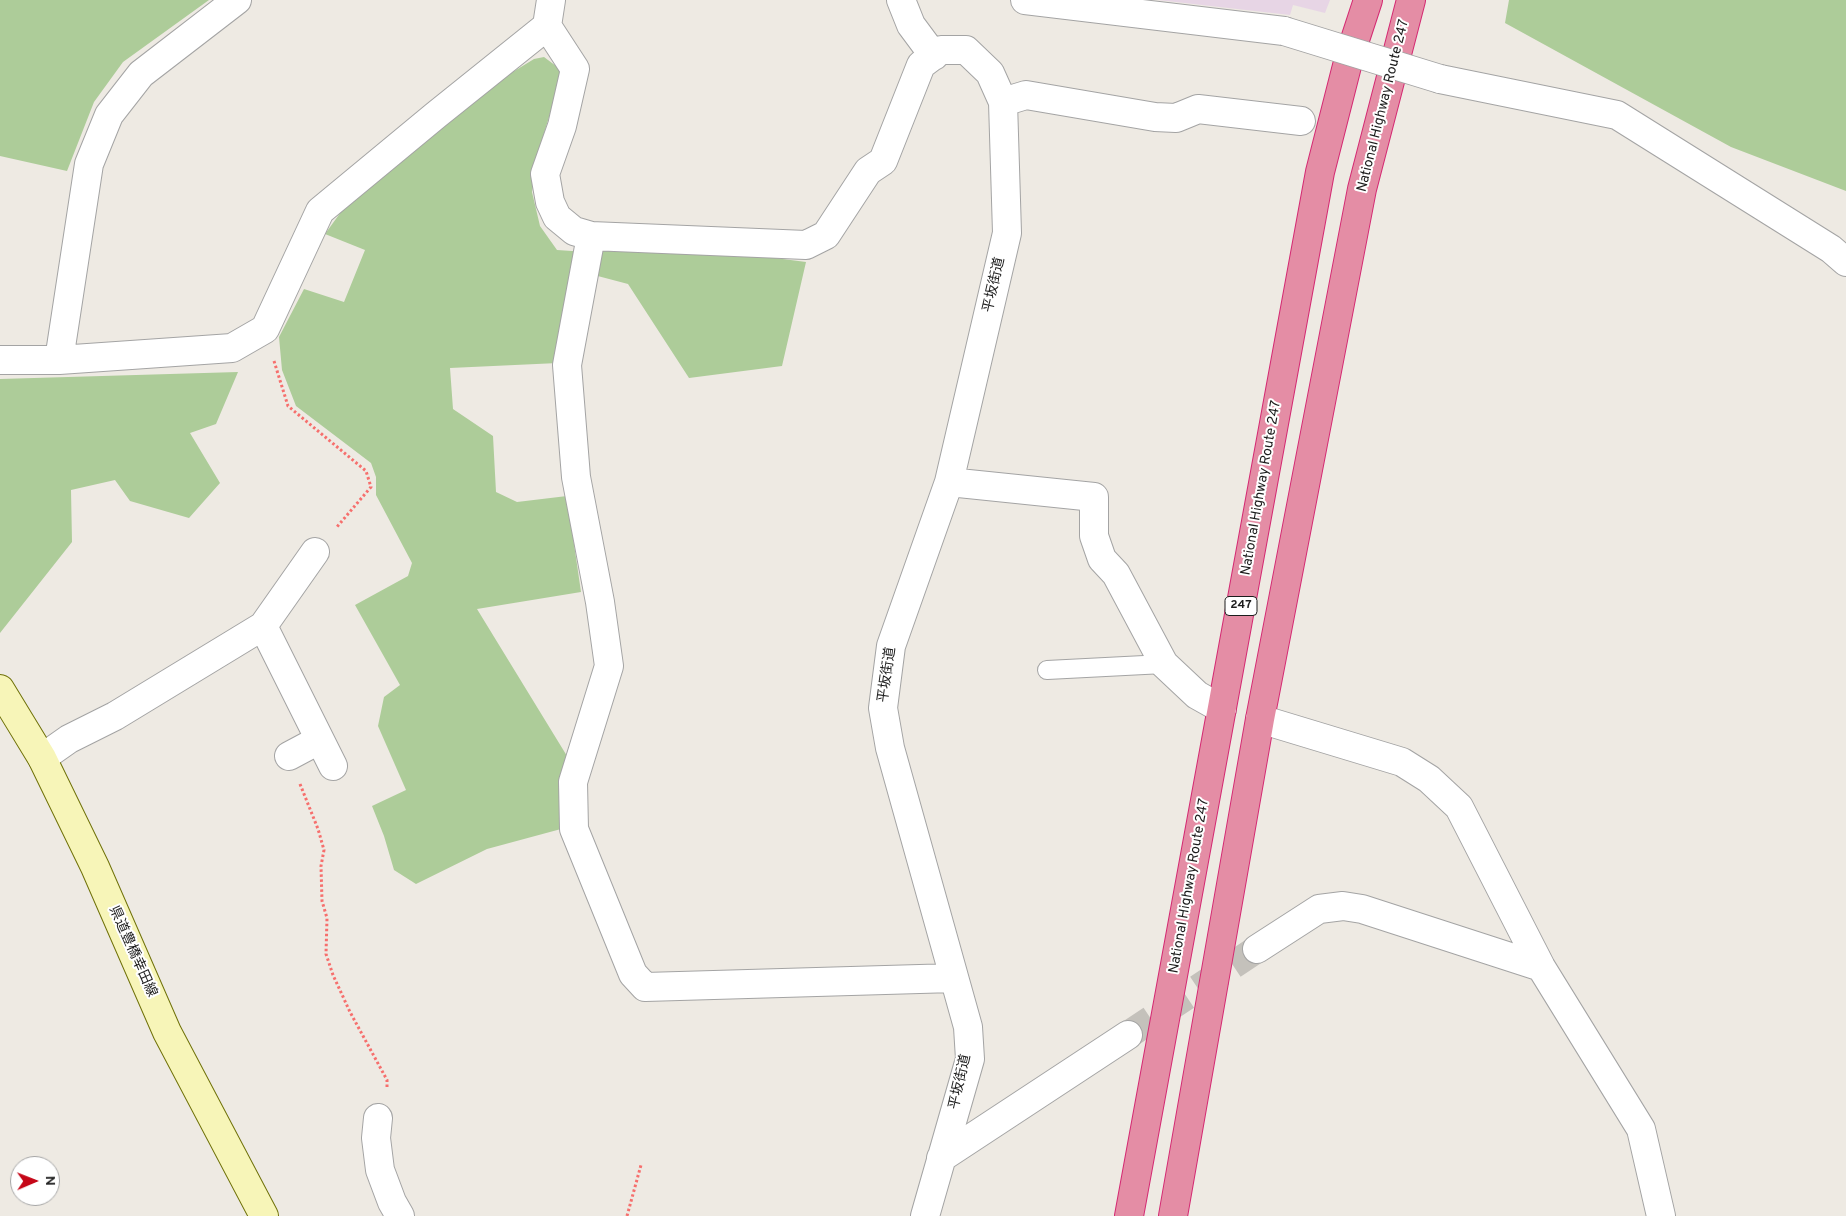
<!DOCTYPE html>
<meta charset="utf-8">
<style>
body{margin:0}
#map{position:relative;width:1846px;height:1216px;overflow:hidden;background:#eeeae3;font-family:Overpass,sans-serif}
canvas{display:block}
.north{position:absolute;left:10px;top:1156px;width:50px;height:50px;box-sizing:border-box;background:#fff;border:1px solid #a5a5a5;border-radius:50%;rotate:89deg;font-size:14px;font-weight:700;line-height:20px;text-align:center;color:#1d1d1d}
.north::after{content:'';display:block;margin:auto;width:18px;height:22px;background:#c50617;clip-path:polygon(50% 0,100% 100%,50% 72%,0 100%)}
</style>
<div id="map">
<canvas width="1846" height="1216"></canvas>
<div class="north">N</div>
</div>
<script>
const c = document.querySelector('canvas').getContext('2d');
c.lineJoin = 'round';
function paint(path, color) { c.fillStyle = color; c.fill(path, 'evenodd'); }
const toPath = rows => new Path2D(rows.map(r => 'M' + r).join(''));
function trace(path, color, width, dash) { c.strokeStyle = color; c.lineWidth = width; c.lineCap = dash ? 'butt' : 'round'; c.setLineDash(dash || []); c.stroke(path); }
function drawText(font, color, halo, rows, align = 'center') {
  c.font = font + ' Overpass,"Noto Sans JP",sans-serif'; c.lineWidth = 4; c.setLineDash([]); c.textBaseline = 'middle'; c.strokeStyle = halo; c.fillStyle = color; for (const [text, x, y, turn = 0] of rows) {
    c.save(); c.translate(x, y); c.rotate((+turn || 0) * Math.PI / 180); c.textAlign = isNaN(turn) ? turn : align; if (halo) c.strokeText(text, 0, 0); c.fillText(text, 0, 0); c.restore();
  }
}
paint(toPath([
 [1158,0,1330,0,1325,13,1293,5,1290,15]
]), '#e7d5e5');
paint(toPath([
 [0,0,209,0,123,62,94,102,67,171,0,156],
 [1509,0,1846,0,1846,191,1731,147,1505,23],
 [544,57,556,66,562,75,537,156,532,192,540,226,557,250,572,251,623,247,752,255,806,262,782,366,689,378,628,284,575,270,558,363,450,368,453,409,493,436,496,492,517,502,567,496,581,592,477,609,567,756,561,829,487,849,416,884,394,870,384,836,372,806,406,790,378,726,384,697,400,685,355,605,408,576,412,563,376,495,376,477,371,463,296,406,282,370,279,337,304,289,344,302,365,250,325,234,346,205,503,78,534,59],
 [238,372,216,424,190,433,220,483,189,518,130,501,115,480,71,490,72,542,0,633,0,379]
]), '#adcc99');
trace(toPath([
 [1128,1035,1257,949]
]), '#c4c1bb', 28, [28, 14]);
const lane = toPath([
 [1047,670,1164,664]
]);
const street = toPath([
 [237,0,141,74,109,115,89,164,59,360,232,348,265,329,320,211,436,115,547,26],
 [551,0,547,26,575,69,562,126,545,174,550,202,557,217,574,231,591,236,806,245,826,235,868,171,883,161,921,65,941,50,966,50,990,73,1003,102,1007,233,949,482,891,646,883,708,890,748,968,1027,970,1059,925,1216],
 [901,0,911,25,934,56],
 [1025,0,1284,31],
 [1440,79,1617,115,1831,249,1846,262],
 [1003,102,1026,95,1155,117,1176,118,1198,109,1301,121],
 [591,236,567,365,576,477,600,602,609,666,573,782,574,829,633,974,645,987,954,978],
 [0,360,59,360],
 [949,482,1094,497,1094,536,1102,559,1116,574,1164,664,1197,695,1222,709],
 [263,626,333,766],
 [1260,719,1402,762,1429,779,1459,807,1541,967,1641,1129,1661,1216],
 [289,756,319,740],
 [42,758,69,739,115,716,263,626,315,552],
 [1257,949,1319,909,1343,906,1362,909,1541,967],
 [378,1118,376,1138,380,1170,392,1202,400,1216],
 [941,1158,1128,1035]
]);
const secondary = toPath([
 [0,689,42,758,95,867,167,1032,264,1216]
]);
const highway = toPath([
 [1129,1216,1320,172,1349,58,1368,0],
 [1173,1216,1260,719,1362,189,1411,0]
]);
trace(lane, '#a4a4a4', 20);
trace(street, '#a4a4a4', 30);
trace(secondary, '#6f7108', 30);
trace(highway, '#d42972', 30);
trace(toPath([
 [274,361,288,406,366,471,371,487,336,528],
 [300,784,318,829,324,850,321,866,322,901,327,918,326,954,333,975,350,1012,387,1080,387,1088],
 [627,1216,641,1165]
]), '#f66f6d', 3, [2.5, 2.5]);
trace(lane, '#fff', 18);
trace(street, '#fff', 28);
trace(secondary, '#f7f5b8', 28);
trace(highway, '#e48da5', 28);
const streetBridge = toPath([
 [1284,31,1440,79]
]);
trace(streetBridge, '#a4a4a4', 30, []);
trace(streetBridge, '#fff', 28);
for (const [x, y, w] of [
 [1241,606,32]
]) { const box = new Path2D(); box.roundRect(x - w / 2, y - 9.5, w, 19, 4); c.fillStyle = '#fff'; c.fill(box); trace(box, '#1d1d1d', 1); }
drawText('bold 12px', '#1d1d1d', null, [
 ["247",1241,606]
]);
drawText('14px', '#1d1d1d', '#fff', [
 ["National Highway Route 247",1384,106,-76],
 ["平坂街道",995,285,-77],
 ["National Highway Route 247",1262,488,-80],
 ["平坂街道",888,675,-82],
 ["National Highway Route 247",1190,886,-80],
 ["県道豊橋幸田線",132,952,66],
 ["平坂街道",961,1082,-77]
]);
</script>
